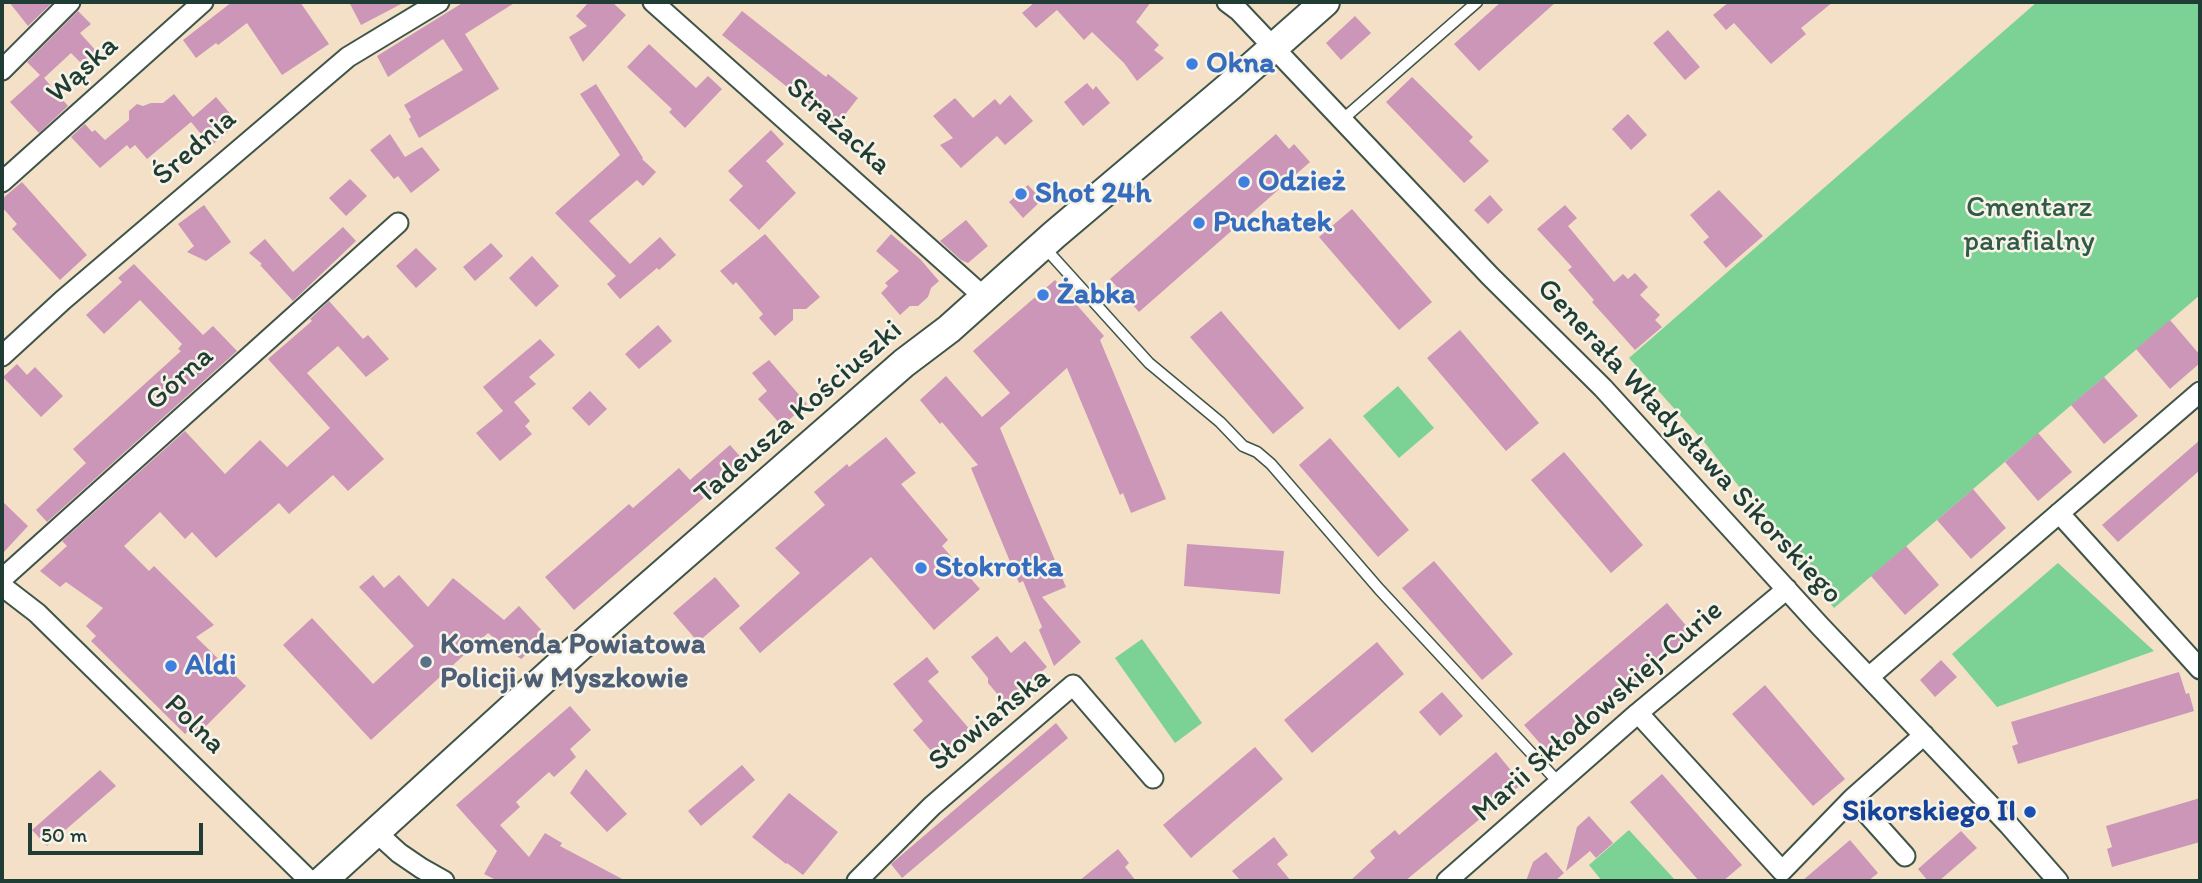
<!DOCTYPE html>
<meta charset="utf-8">
<style>
body{margin:0}
#map{position:relative;width:2202px;height:883px;overflow:hidden;background:#f3e0c6;font-family:Itim,sans-serif}
canvas{display:block}
.frame{position:absolute;inset:0;border:4px solid #1f3d34;pointer-events:none}
.scale{position:absolute;left:28px;top:823px;width:175px;height:32px;box-sizing:border-box;border:4px solid #1f3d34;border-top:0;padding-left:9px;font-size:21px;line-height:24px;white-space:nowrap;color:#1f3d34;-webkit-text-stroke:5px #f7f3e8;paint-order:stroke}
</style>
<div id="map">
<canvas width="2202" height="883"></canvas>
<div class="frame"></div>
<div class="scale">50 m</div>
</div>
<script>
const c = document.querySelector('canvas').getContext('2d');
c.lineJoin = 'round';
function paint(path, color) { c.fillStyle = color; c.fill(path, 'evenodd'); }
const toPath = rows => new Path2D(rows.map(r => 'M' + r).join(''));
function trace(path, color, width, dash) { c.strokeStyle = color; c.lineWidth = width; c.lineCap = dash ? 'butt' : 'round'; c.setLineDash(dash || []); c.stroke(path); }
function drawText(font, color, halo, rows, align = 'center') {
  c.font = font + ' Itim,sans-serif'; c.lineWidth = 5; c.setLineDash([]); c.textBaseline = 'middle'; c.strokeStyle = halo; c.fillStyle = color; for (const [text, x, y, turn = 0] of rows) {
    c.save(); c.translate(x, y); c.rotate((+turn || 0) * Math.PI / 180); c.textAlign = isNaN(turn) ? turn : align; if (halo) c.strokeText(text, 0, 0); c.fillText(text, 0, 0); c.restore();
  }
}
paint(toPath([
 [2037,2,2200,2,2200,295,1834,608,1705,443,1629,358],
 [1398,386,1434,428,1399,458,1363,416],
 [2058,563,2154,651,1997,707,1952,654],
 [1142,639,1202,723,1175,743,1115,658],
 [1629,830,1676,881,1602,881,1589,865]
]), '#7cd194');
paint(toPath([
 [9,2,53,2,28,26],
 [232,2,300,2,329,44,282,75,247,23,218,45,216,43,196,58,183,40],
 [349,2,405,2,361,25],
 [464,2,516,2,465,34,499,89,419,138,409,119,411,117,404,105,463,70,443,39,388,77,377,56],
 [589,2,612,2,626,15,583,62,569,37,587,26,576,16],
 [1035,2,1151,2,1136,22,1159,45,1154,50,1164,58,1137,81,1124,63,1092,32,1084,40,1057,10,1036,28,1022,13],
 [1501,2,1556,2,1479,71,1454,44],
 [1729,2,1833,2,1801,28,1806,34,1771,64,1734,23,1726,30,1713,15],
 [78,11,91,24,80,33,98,53,84,66,71,53,44,78,68,106,39,133,10,102,40,75,27,62],
 [742,11,826,77,828,74,858,98,836,126,722,35],
 [1355,16,1371,33,1341,60,1326,43],
 [1668,30,1700,67,1685,80,1653,43],
 [649,44,696,88,708,76,722,89,685,128,669,112,672,109,627,67],
 [1412,77,1473,137,1469,141,1489,161,1464,183,1386,102],
 [1087,83,1093,90,1096,86,1110,103,1083,126,1064,102],
 [596,84,643,158,642,159,656,172,643,186,637,180,589,221,630,264,660,237,676,255,659,270,657,268,620,299,607,284,616,276,555,213,620,155,580,94],
 [174,94,193,117,216,97,238,123,211,146,191,122,147,159,135,145,130,149,127,145,100,168,71,137,85,124,92,132,95,130,105,140,129,120,129,111,137,104,143,106,151,103,163,103],
 [1010,95,1033,121,1005,145,997,136,961,168,940,145,953,138,933,116,955,98,973,118,995,99,1000,105],
 [1628,114,1647,135,1631,150,1612,129],
 [771,130,784,144,766,161,796,193,759,230,729,200,743,186,728,171],
 [390,134,405,157,422,147,440,170,411,193,398,176,394,179,370,150],
 [1276,134,1289,149,1294,144,1310,162,1139,312,1110,279],
 [350,179,367,196,346,216,329,198],
 [22,182,87,255,60,280,12,229,17,224,2,207,2,199],
 [1028,185,1042,200,1023,218,1009,202],
 [1719,190,1763,236,1726,268,1703,242,1709,237,1690,215],
 [1490,195,1503,210,1488,224,1474,210],
 [204,205,231,242,206,261,187,252,194,246,178,224],
 [1565,205,1577,218,1568,226,1614,282,1623,274,1628,279,1635,273,1648,287,1640,295,1660,315,1655,320,1662,327,1635,350,1592,302,1594,300,1568,270,1572,267,1537,229],
 [1352,209,1432,302,1399,330,1319,237],
 [966,220,988,246,968,263,961,260,940,241],
 [343,227,356,241,293,301,260,265,262,264,249,253,265,239,293,272],
 [765,234,820,297,806,309,793,309,793,320,775,336,759,318,763,314,736,282,733,285,720,271],
 [891,234,920,259,939,281,931,288,928,297,918,306,910,306,900,315,881,293,888,286,885,283,899,271,876,251],
 [491,243,503,256,475,281,463,267],
 [416,248,437,269,416,288,396,266],
 [532,256,559,286,536,307,509,278],
 [134,264,203,335,213,326,237,351,47,522,36,510,86,463,73,449,181,351,178,349,182,344,140,300,104,334,86,315,122,282,118,278],
 [1055,280,1104,336,1100,340,1166,499,1131,513,1123,493,1120,495,1067,368,1000,428,1066,587,1042,597,1081,642,1054,666,1039,630,1042,627,1023,581,1019,583,971,468,978,465,942,422,940,424,920,400,946,376,982,417,1010,393,973,351],
 [329,301,363,339,368,335,389,359,366,377,338,346,307,373,384,459,348,491,333,475,289,514,279,503,216,558,192,532,185,539,160,512,124,546,149,571,154,566,214,625,196,637,246,686,195,737,188,731,185,734,91,641,96,636,86,626,103,608,66,582,60,587,40,571,67,546,62,541,185,431,225,474,260,440,287,467,330,428,268,359,312,321,310,319],
 [1221,311,1304,408,1273,434,1190,337],
 [2170,320,2200,355,2200,363,2170,389,2136,349],
 [658,325,672,341,639,369,625,354],
 [1460,330,1539,423,1506,451,1427,358],
 [540,339,555,355,529,377,536,384,514,402,530,421,525,426,532,434,500,461,476,433,503,411,483,387],
 [769,360,807,404,782,426,758,399,767,391,752,373],
 [17,364,27,375,35,367,63,396,41,417,3,377],
 [2104,377,2138,416,2104,444,2071,405],
 [590,391,607,409,589,426,572,408],
 [2038,433,2072,472,2038,501,2005,462],
 [886,437,916,473,901,484,948,540,942,546,980,589,934,630,871,557,760,653,739,628,800,573,775,548,825,505,814,492,847,464,849,467],
 [1330,438,1409,530,1378,557,1299,465],
 [2200,440,2200,470,2118,542,2102,525],
 [730,445,745,462,574,610,545,577,629,504,633,508,679,468,690,480],
 [1564,452,1643,545,1611,573,1531,480],
 [1973,489,2006,528,1971,559,1937,520],
 [2,501,28,526,2,554],
 [1187,544,1284,551,1280,594,1184,586],
 [1906,546,1939,585,1905,615,1871,576],
 [1434,561,1513,654,1482,680,1402,588],
 [373,575,384,588,399,575,428,607,453,578,504,620,519,606,547,636,521,659,488,633,371,740,283,645,312,618,373,684,414,646,359,587],
 [715,577,740,606,698,642,673,613],
 [1667,603,1694,635,1551,756,1524,725],
 [997,636,1011,653,1025,641,1047,667,1005,703,988,683,988,678,971,657],
 [1377,642,1404,674,1312,753,1284,720],
 [927,657,939,672,928,681,972,732,939,760,913,730,923,721,893,684],
 [1941,660,1957,677,1935,697,1920,680],
 [2179,672,2186,694,2189,693,2194,711,2018,764,2012,746,2018,744,2011,722],
 [1765,685,1845,779,1813,806,1732,714],
 [1442,692,1463,716,1440,736,1419,712],
 [570,706,591,730,570,749,576,757,554,777,549,772,516,802,520,807,500,825,529,857,545,833,562,843,560,846,626,881,498,881,484,874,497,851,456,805],
 [1056,723,1068,738,902,878,891,864],
 [1255,747,1283,779,1191,858,1163,825],
 [1496,752,1522,784,1405,881,1350,881,1375,858,1370,851,1395,830,1399,835],
 [742,765,755,780,701,826,688,811],
 [586,769,627,814,607,832,570,793],
 [100,770,116,786,47,846,32,830],
 [1662,774,1742,865,1723,881,1699,881,1630,802],
 [789,793,838,832,803,875,787,863,786,864,752,837],
 [2200,798,2200,842,2112,867,2107,849,2112,847,2106,826],
 [1589,816,1613,843,1596,858,1590,851,1566,871,1577,827],
 [1961,831,1977,848,1939,881,1928,881,1918,869],
 [1274,837,1288,855,1277,864,1291,881,1241,881,1232,871],
 [1850,840,1878,873,1868,881,1802,881],
 [1118,849,1129,863,1125,867,1136,881,1079,881],
 [1546,852,1564,873,1555,881,1526,881,1533,862]
]), '#cb96b7');
const lane = toPath([
 [1342,120,1477,2],
 [1045,248,1149,363,1220,422,1243,446,1257,452,1271,464,1379,589,1559,783]
]);
const street = toPath([
 [653,2,984,297],
 [1227,2,1239,11,1490,276,1603,388,1820,626,2008,824,2058,881],
 [2,70,70,2],
 [2,182,203,2],
 [2,356,63,300,348,57,439,2],
 [2059,513,2200,669],
 [2,579,398,223],
 [2,586,37,613,310,881],
 [1869,677,2200,392],
 [1638,713,1782,871,1853,798,1924,735],
 [1853,798,1905,856],
 [377,833,399,853,421,868,444,881],
 [857,881,932,806,1073,685,1153,778],
 [1447,881,1638,713,1787,589]
]);
const secondary = toPath([
 [322,881,578,648,777,474,904,363,949,329,1054,235,1230,86,1325,2]
]);
trace(lane, '#3f554a', 13);
trace(street, '#3f554a', 23);
trace(secondary, '#3f554a', 32);
trace(lane, '#fff', 10);
trace(street, '#fff', 19);
trace(secondary, '#fff', 28);
for (const [x, y, r, color] of [
 [1192,64,7,"#3f7fe0"],
 [1244,182,7,"#3f7fe0"],
 [1021,194,7,"#3f7fe0"],
 [1199,223,7,"#3f7fe0"],
 [1043,295,7,"#3f7fe0"],
 [921,568,7,"#3f7fe0"],
 [426,662,7,"#5c6f8a"],
 [171,666,7,"#3f7fe0"],
 [2030,812,7,"#1a4fb4"]
]) { const dot = new Path2D(); dot.arc(x, y, r, 0, 2 * Math.PI); c.fillStyle = color; c.fill(dot); trace(dot, '#f7f3e8', 2.5); }
drawText('bold 30px', '#366cbe', '#f7f3e8', [
 ["Okna",1206,64],
 ["Odzież",1258,182],
 ["Shot 24h",1035,194],
 ["Puchatek",1213,223],
 ["Żabka",1057,295],
 ["Stokrotka",935,568],
 ["Aldi",185,666]
], 'left');
drawText('30px', '#1f3d34', '#f7f3e8', [
 ["Wąska",83,70,-42],
 ["Strażacka",838,127,42],
 ["Średnia",195,148,-41],
 ["Górna",180,379,-42],
 ["Tadeusza Kościuszki",799,413,-41],
 ["Generała Władysława Sikorskiego",1689,442,47],
 ["Marii Skłodowskiej-Curie",1598,712,-41],
 ["Słowiańska",990,720,-39],
 ["Polna",194,725,44]
]);
drawText('30px', '#325b47', '#f7f3e8', [
 ["Cmentarz",2029,208],
 ["parafialny",2029,242]
]);
drawText('bold 30px', '#4e5e75', '#f7f3e8', [
 ["Komenda Powiatowa",440,645],
 ["Policji w Myszkowie",440,679]
], 'left');
drawText('bold 30px', '#164399', '#f7f3e8', [
 ["Sikorskiego II",2016,812]
], 'right');
</script>
